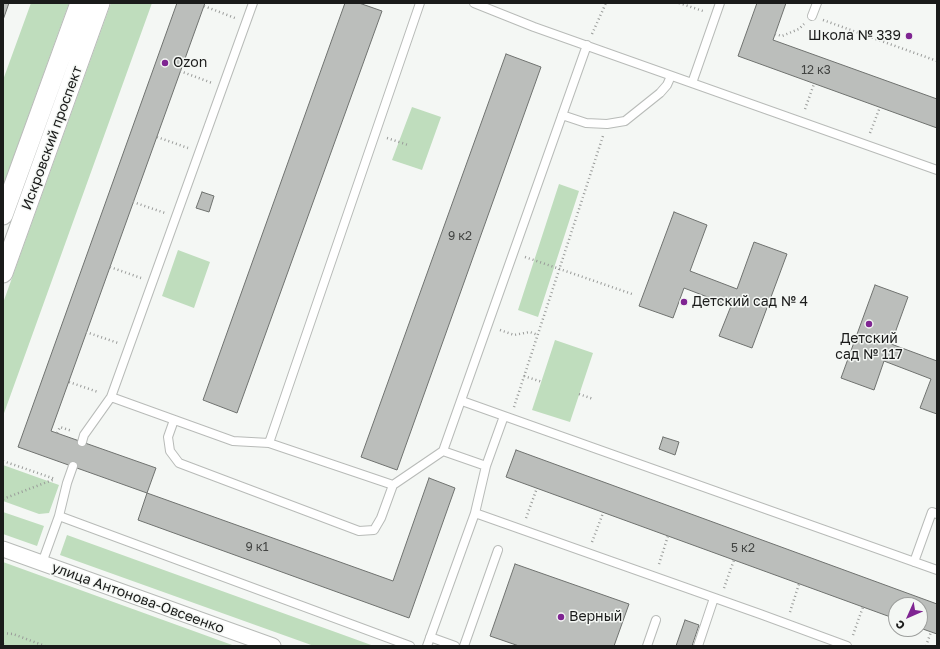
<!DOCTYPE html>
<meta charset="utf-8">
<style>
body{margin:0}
#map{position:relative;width:940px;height:649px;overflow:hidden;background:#f4f7f4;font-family:"Golos Text",sans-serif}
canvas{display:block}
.frame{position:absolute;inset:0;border:4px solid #1a1b1a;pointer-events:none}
.north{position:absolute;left:888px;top:597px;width:40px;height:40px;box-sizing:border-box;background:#f4f7f4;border:1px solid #9d9f9d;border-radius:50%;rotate:225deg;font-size:11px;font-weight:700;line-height:16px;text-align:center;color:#1a1b1a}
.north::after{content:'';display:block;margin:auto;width:14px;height:18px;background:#7f2592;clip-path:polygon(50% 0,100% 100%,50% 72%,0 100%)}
</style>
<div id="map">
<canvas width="940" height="649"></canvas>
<div class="frame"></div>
<div class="north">С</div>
</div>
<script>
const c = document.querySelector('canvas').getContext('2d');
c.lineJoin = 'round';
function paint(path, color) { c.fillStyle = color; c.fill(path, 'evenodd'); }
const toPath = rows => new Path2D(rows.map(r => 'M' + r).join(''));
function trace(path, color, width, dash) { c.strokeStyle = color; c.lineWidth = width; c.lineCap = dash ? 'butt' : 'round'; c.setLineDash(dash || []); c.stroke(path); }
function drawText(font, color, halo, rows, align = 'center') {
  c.font = font + ' "Golos Text",sans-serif'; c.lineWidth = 3; c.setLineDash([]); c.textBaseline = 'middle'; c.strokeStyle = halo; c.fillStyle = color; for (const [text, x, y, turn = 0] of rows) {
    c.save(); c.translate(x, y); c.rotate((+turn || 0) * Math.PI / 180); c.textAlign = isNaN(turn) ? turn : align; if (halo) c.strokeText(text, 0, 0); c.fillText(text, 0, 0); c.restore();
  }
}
paint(toPath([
 [31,3,69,3,3,186,3,80],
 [111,3,152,3,3,416,3,303],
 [412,107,441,117,422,170,392,160],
 [559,184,579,191,538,317,518,310],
 [178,250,210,262,194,308,162,296],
 [555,340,593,353,570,422,532,410],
 [3,465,59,485,49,513,39,514,3,501],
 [3,512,44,526,37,546,3,534],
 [67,535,374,646,314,646,60,555],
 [3,562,235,646,3,646]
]), '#bfddbd');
const building = toPath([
 [3,3,9,3,3,20,3,3],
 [177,3,205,3,51,431,156,468,147,493,18,447,177,3],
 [345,3,359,3,382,11,237,413,203,400,345,3],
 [757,3,786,3,773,40,937,99,937,128,738,56,757,3],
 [506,54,541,67,397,470,361,457,506,54],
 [202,192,214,196,209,212,196,208,202,192],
 [674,212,707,225,690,271,737,289,754,242,787,254,752,348,719,336,731,306,684,288,673,318,639,306,674,212],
 [875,285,908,297,891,344,937,361,937,414,920,408,931,379,884,361,874,390,841,378,875,285],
 [663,437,679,442,675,455,659,449,663,437],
 [516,450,937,604,937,634,920,628,920,605,896,605,896,619,506,477,516,450],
 [429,478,455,488,409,618,138,520,147,493,393,581,429,478],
 [515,564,629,604,614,646,519,646,490,636,515,564],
 [685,620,699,625,692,646,676,646,685,620]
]);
paint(building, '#bbbebb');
trace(building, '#6f726f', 1);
const service = toPath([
 [474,3,534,27,937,170],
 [812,16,817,3],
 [692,83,720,3],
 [562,115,586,123,607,124,625,121,660,93,667,85,671,76],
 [111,397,233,441,269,443,393,485,443,451,587,45],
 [462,401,937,570],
 [174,420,168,437,170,451,179,463,359,531,374,530,381,518,393,485],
 [82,442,84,435,111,397,253,3],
 [269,443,420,3],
 [443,451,486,466,504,416],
 [475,513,486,466],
 [59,516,67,483,73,466],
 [914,562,932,512,937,514],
 [42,563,59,516,410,646],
 [430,637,455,646],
 [427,646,475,513,760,614,847,646],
 [464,646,498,550],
 [647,646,656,620],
 [698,646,714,598]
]);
const minor = toPath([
 [3,549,273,646]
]);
const tertiary = toPath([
 [3,215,80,3],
 [3,273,100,3]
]);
trace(service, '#b8bbb8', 10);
trace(minor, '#b8bbb8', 17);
trace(tertiary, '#b8bbb8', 21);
trace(toPath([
 [679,3,703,11],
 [204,6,235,18],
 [823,20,937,61],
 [592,34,606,3],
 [775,34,782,36,799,29,804,24],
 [180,71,212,83],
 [805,109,814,84],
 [870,133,880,107],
 [157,137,188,148],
 [387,138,408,145],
 [133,202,165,213],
 [525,257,632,294],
 [110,267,141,278],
 [500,330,514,335,530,332,538,335],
 [86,332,118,343],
 [524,376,542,382],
 [69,382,98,392],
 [579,394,593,399],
 [514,407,603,136],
 [57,433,60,427,72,431],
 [3,461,55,479],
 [3,499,55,479],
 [526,518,537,488],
 [592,542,603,513],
 [659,564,668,536],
 [724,588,734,560],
 [790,612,799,584],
 [3,633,13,634,45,646],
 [853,635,863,607],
 [3,644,5,646],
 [926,646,931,632]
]), '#999b99', 2.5, [1, 3]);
trace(service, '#fff', 8);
trace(minor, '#fff', 15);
trace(tertiary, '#fff', 19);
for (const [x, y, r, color] of [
 [909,36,4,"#7f2592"],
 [165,63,4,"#7f2592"],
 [684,302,4,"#7f2592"],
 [869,324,4,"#7f2592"],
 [561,617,4,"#7f2592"]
]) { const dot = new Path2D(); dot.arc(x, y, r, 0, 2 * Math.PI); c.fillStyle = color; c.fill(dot); trace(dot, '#f4f7f4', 1.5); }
drawText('12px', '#424442', null, [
 ["12 к3",816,70],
 ["9 к2",460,236],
 ["9 к1",257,547],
 ["5 к2",743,548]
]);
drawText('14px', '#1a1b1a', '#f4f7f4', [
 ["Школа № 339",901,36,"right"],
 ["Ozon",173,63],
 ["Детский сад № 4",692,302],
 ["Детский",869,339,"center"],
 ["сад № 117",869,355,"center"],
 ["Верный",569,617]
], 'left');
drawText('14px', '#1a1b1a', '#f4f7f4', [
 ["Искровский проспект",52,138,-70],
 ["улица Антонова-Овсеенко",138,598,20]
]);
</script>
